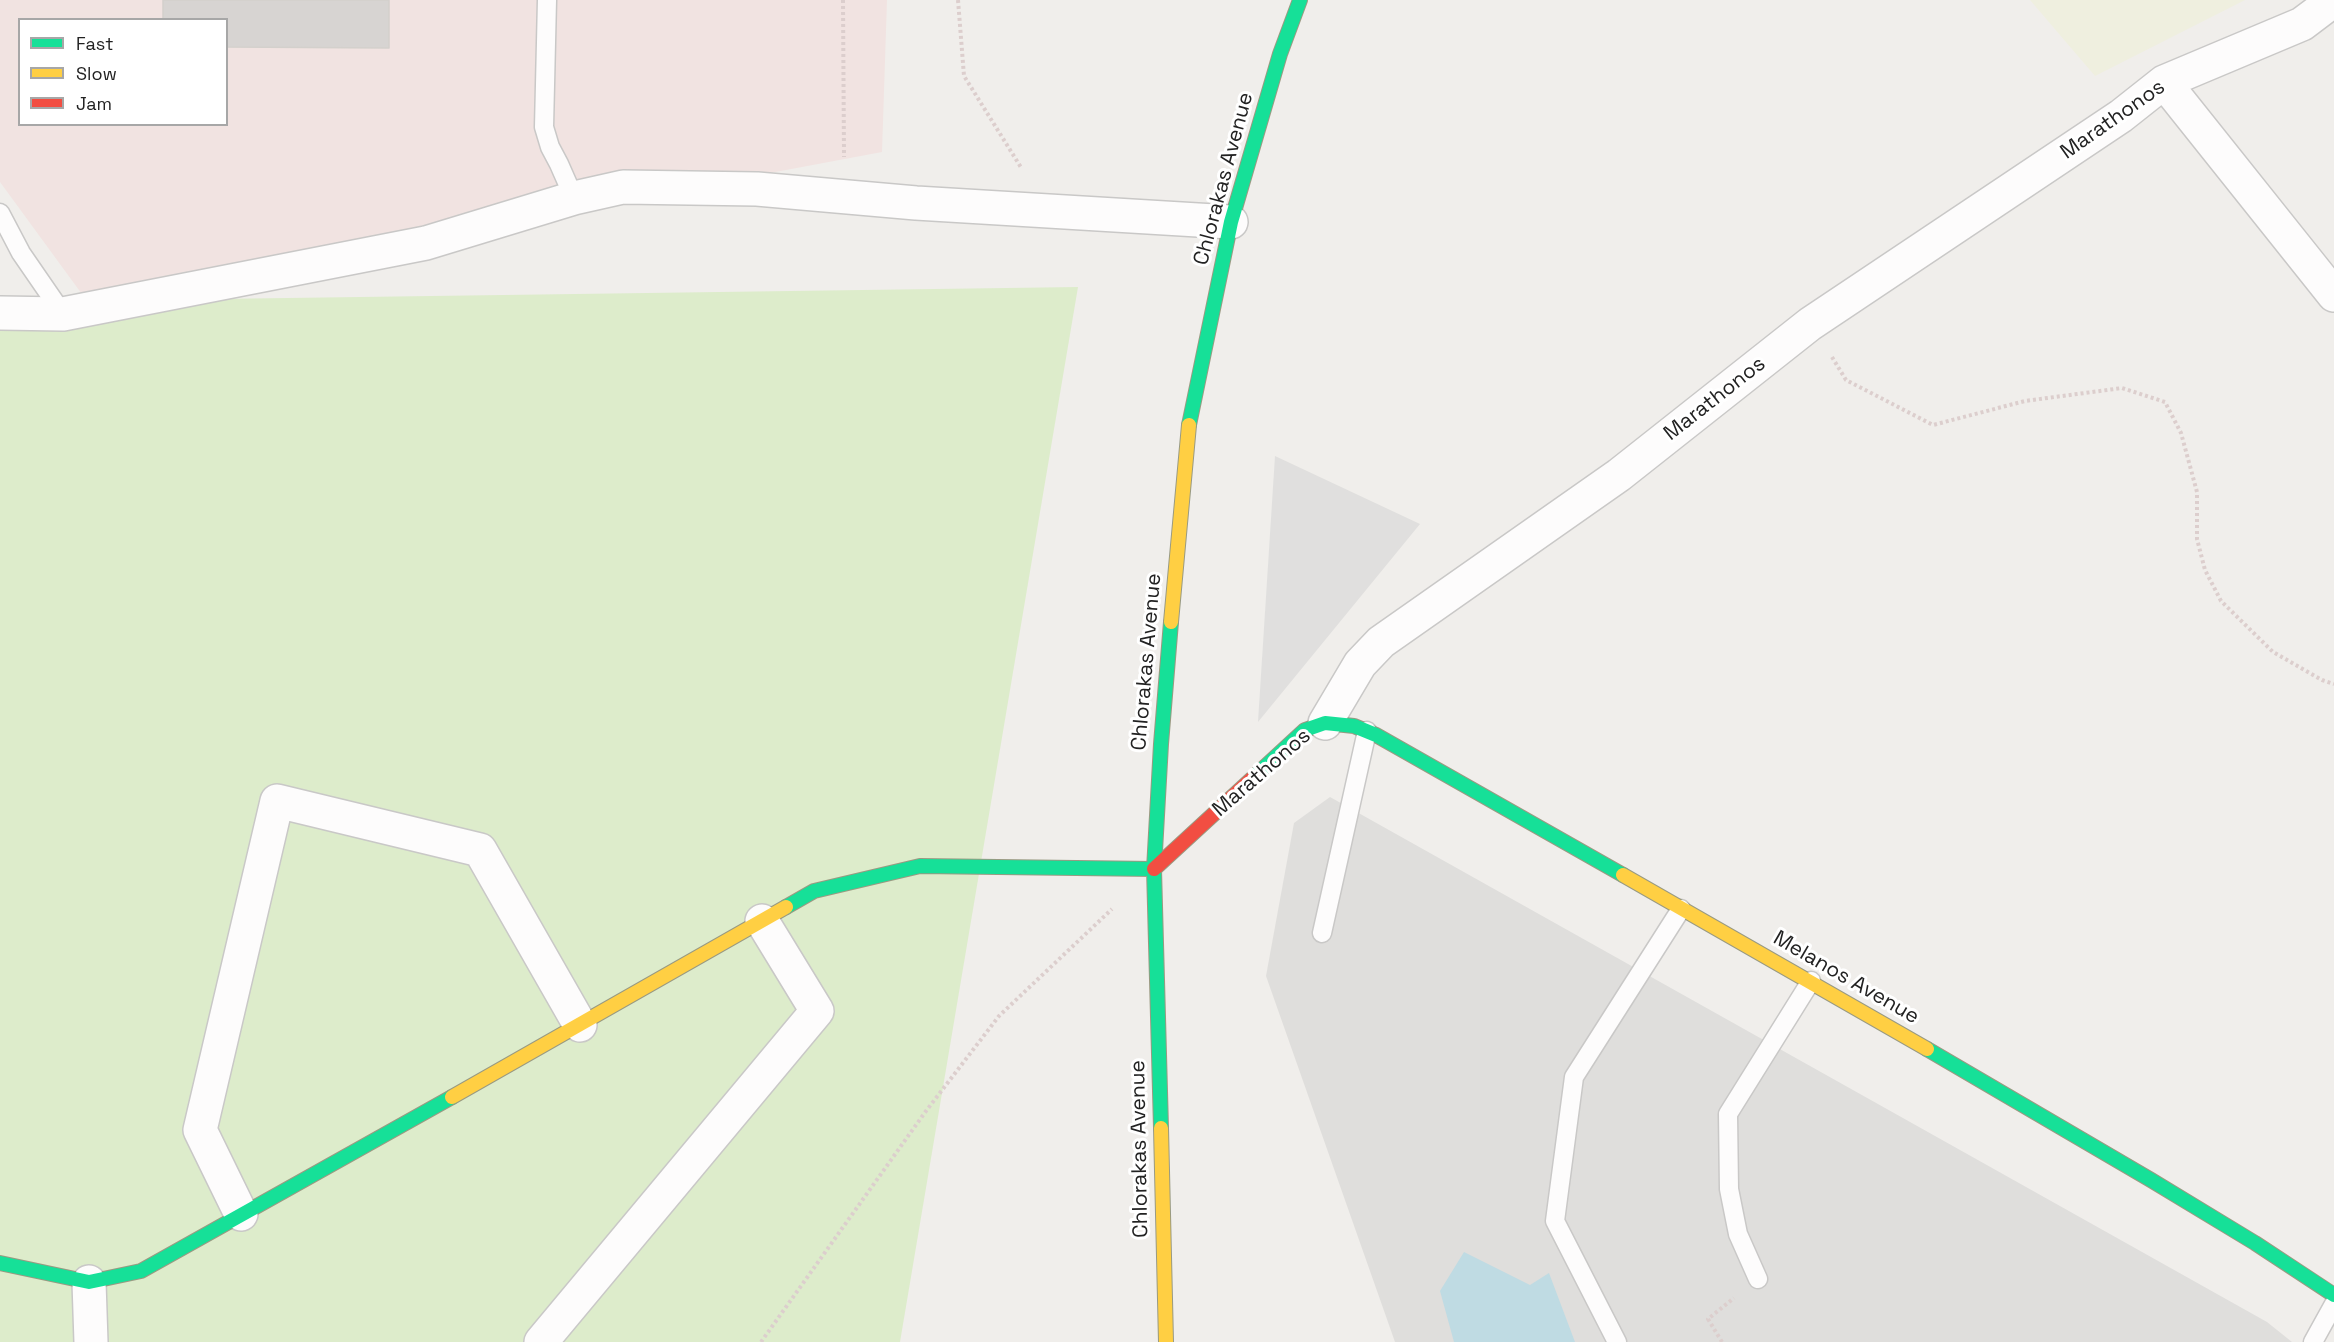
<!DOCTYPE html>
<style>
body{margin:0}
#map{position:relative;width:2334px;height:1342px;overflow:hidden;background:#f0eeeb;font-family:"Space Grotesk",sans-serif}
canvas{display:block}
.legend{position:absolute;left:18px;top:18px;width:210px;height:108px;box-sizing:border-box;background:#fff;border:2px solid #a7a7a7;margin:0;padding:8px 10px;list-style:none;font-size:18px;color:#222}
.legend li{display:flex;align-items:center;gap:12px;height:30px}
.legend b{width:30px;border:2px solid #a7a7a7}
</style>
<div id="map">
<canvas width="2334" height="1342"></canvas>
<ul class="legend">
<li><b style="height:8px;background:#16e098"></b>Fast</li>
<li><b style="height:8px;background:#ffcf43"></b>Slow</li>
<li><b style="height:8px;background:#f24e42"></b>Jam</li>
</ul>
</div>
<script>
const c = document.querySelector('canvas').getContext('2d');
c.lineJoin = 'round';
function paint(path, color) { c.fillStyle = color; c.fill(path, 'evenodd'); }
const toPath = rows => new Path2D(rows.map(r => 'M' + r).join(''));
function trace(path, color, width, dash) { c.strokeStyle = color; c.lineWidth = width; c.lineCap = dash ? 'butt' : 'round'; c.setLineDash(dash || []); c.stroke(path); }
function drawText(font, color, halo, rows, align = 'center') {
  c.font = font + ' "Space Grotesk",sans-serif'; c.lineWidth = 6; c.setLineDash([]); c.textBaseline = 'middle'; c.strokeStyle = halo; c.fillStyle = color; for (const [text, x, y, turn = 0] of rows) {
    c.save(); c.translate(x, y); c.rotate((+turn || 0) * Math.PI / 180); c.textAlign = isNaN(turn) ? turn : align; if (halo) c.strokeText(text, 0, 0); c.fillText(text, 0, 0); c.restore();
  }
}
paint(toPath([
 [1330,797,2267,1322,2292,1342,1395,1342,1266,976,1294,823]
]), '#dfdedc');
paint(toPath([
 [0,0,887,0,882,152,87,301,0,182],
 [20,20,226,20,226,124,20,124]
]), '#f1e3e1');
paint(toPath([
 [2030,0,2245,0,2095,76]
]), '#efefdf');
paint(toPath([
 [1078,287,900,1342,0,1342,0,302]
]), '#ddeccb');
paint(toPath([
 [1275,456,1420,524,1258,722]
]), '#e0dfde');
paint(toPath([
 [1464,1252,1530,1285,1549,1273,1575,1342,1454,1342,1440,1291]
]), '#bfdbe3');
const building = toPath([
 [163,0,389,0,389,48,226,47,226,20,163,20,163,0]
]);
paint(building, '#d7d4d2');
trace(building, '#d3d0cc', 1.5);
const lane = toPath([
 [547,0,544,127,550,147,559,164,574,198],
 [0,213,21,253,63,314],
 [1322,933,1367,731],
 [1758,1279,1738,1234,1729,1189,1728,1114,1811,981],
 [1617,1342,1555,1221,1574,1077,1681,909],
 [2313,1342,2334,1304]
]);
const street = toPath([
 [2164,82,2334,295],
 [0,313,63,314,426,243,574,198,623,187,757,189,916,203,1231,222],
 [1325,723,1360,664,1381,642,1619,475,1810,324,2121,116,2164,82,2302,24,2334,0],
 [241,1214,200,1130,277,801,480,850,580,1025],
 [89,1282,91,1342],
 [541,1342,817,1011,762,921]
]);
const fast = toPath([
 [1189,425,1231,222,1280,54,1300,0],
 [1254,777,1305,730,1325,723,1354,726,1376,735,1623,875],
 [786,907,814,891,920,866,1154,869],
 [1927,1049,2151,1180,2255,1243,2334,1295],
 [1161,1128,1154,869,1161,744,1171,622],
 [0,1263,89,1282,141,1271,452,1097]
]);
const slow = toPath([
 [1171,622,1189,425],
 [1623,875,1927,1049],
 [452,1097,786,907],
 [1161,1128,1166,1342]
]);
const jam = toPath([
 [1154,869,1254,777]
]);
trace(lane, '#c9c8c7', 21);
trace(street, '#c9c8c7', 36);
trace(fast, '#999a82', 16);
trace(slow, '#999a82', 16);
trace(jam, '#999a82', 16);
trace(toPath([
 [843,0,844,157],
 [958,0,964,76,1022,169],
 [1832,357,1846,380,1933,425,2025,401,2122,388,2165,402,2181,433,2197,492,2197,539,2205,570,2221,601,2273,652,2322,680,2334,684],
 [761,1342,926,1111,999,1016,1112,909],
 [1722,1342,1708,1319,1734,1298]
]), '#dccecd', 4, [3, 3]);
trace(lane, '#fdfcfc', 18);
trace(street, '#fdfcfc', 33);
trace(fast, '#16e098', 14);
trace(slow, '#ffcf43', 14);
trace(jam, '#f24e42', 14);
drawText('21px', '#222', '#fff', [
 ["Marathonos",2113,120,-35],
 ["Chlorakas Avenue",1224,179,-75],
 ["Marathonos",1715,399,-38],
 ["Chlorakas Avenue",1147,662,-85],
 ["Marathonos",1262,773,-41],
 ["Melanos Avenue",1846,978,30],
 ["Chlorakas Avenue",1140,1149,-91]
]);
</script>
